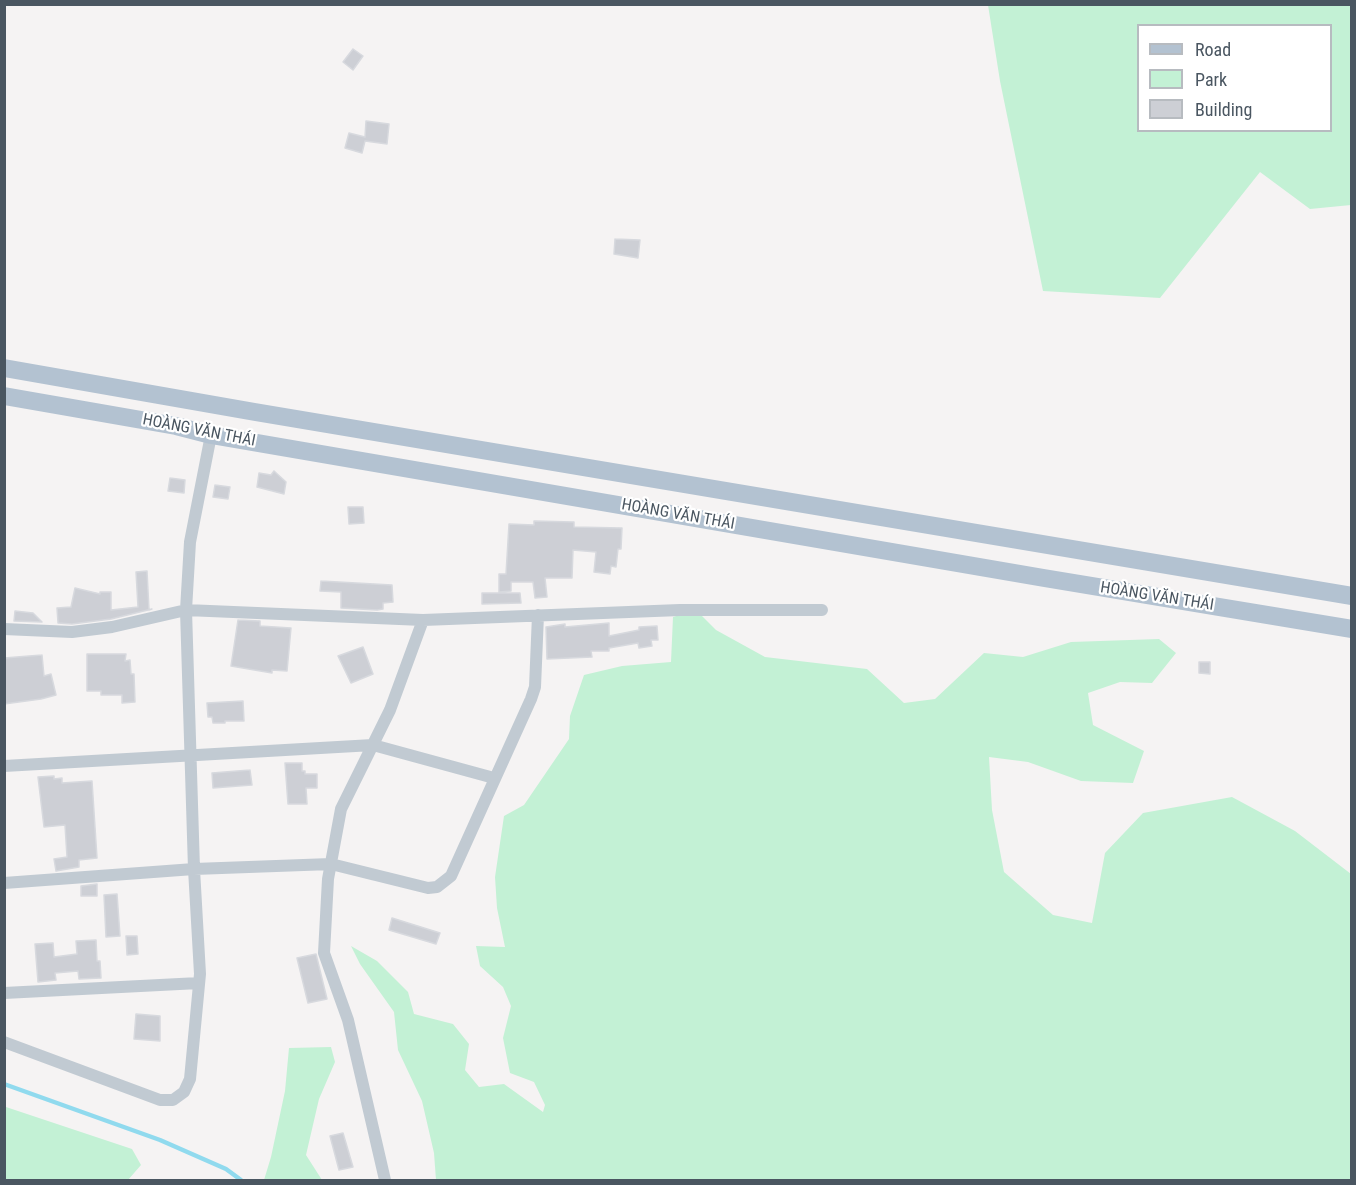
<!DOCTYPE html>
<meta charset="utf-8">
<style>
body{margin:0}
#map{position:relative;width:1356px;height:1185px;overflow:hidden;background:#f5f3f3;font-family:"Roboto Condensed",sans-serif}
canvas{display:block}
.frame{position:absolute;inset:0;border:6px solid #4a5661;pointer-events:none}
.legend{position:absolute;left:1137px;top:24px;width:195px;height:108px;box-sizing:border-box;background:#fff;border:2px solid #b7bbc0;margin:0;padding:8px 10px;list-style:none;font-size:18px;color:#4a5661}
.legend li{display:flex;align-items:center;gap:12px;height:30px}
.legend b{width:30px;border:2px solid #b7bbc0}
</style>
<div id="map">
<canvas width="1356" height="1185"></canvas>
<div class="frame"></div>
<ul class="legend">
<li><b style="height:8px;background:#b3c2d1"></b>Road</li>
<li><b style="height:16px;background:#c3f1d5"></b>Park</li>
<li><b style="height:16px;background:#cdcfd5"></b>Building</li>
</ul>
</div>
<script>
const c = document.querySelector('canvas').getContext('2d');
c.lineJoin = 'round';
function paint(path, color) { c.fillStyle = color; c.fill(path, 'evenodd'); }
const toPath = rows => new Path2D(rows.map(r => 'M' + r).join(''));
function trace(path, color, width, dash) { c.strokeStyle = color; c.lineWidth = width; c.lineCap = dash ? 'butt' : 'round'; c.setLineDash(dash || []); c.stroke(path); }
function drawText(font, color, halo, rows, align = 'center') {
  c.font = font + ' "Roboto Condensed",sans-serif'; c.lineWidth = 4.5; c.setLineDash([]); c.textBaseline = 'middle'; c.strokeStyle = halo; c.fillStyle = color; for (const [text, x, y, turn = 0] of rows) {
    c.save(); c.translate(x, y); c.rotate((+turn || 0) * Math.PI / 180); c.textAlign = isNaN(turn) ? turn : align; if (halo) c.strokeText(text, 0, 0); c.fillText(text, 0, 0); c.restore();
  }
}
paint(toPath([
 [988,5,1351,5,1351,205,1310,209,1260,172,1160,298,1043,291,1000,81],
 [1138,26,1330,26,1330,130,1138,130],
 [696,610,716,630,765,657,867,669,904,703,935,699,984,653,1023,657,1071,642,1159,639,1176,653,1152,683,1120,682,1088,693,1093,725,1144,751,1133,783,1081,781,1028,762,989,757,992,810,1004,872,1053,915,1092,923,1105,853,1143,813,1232,797,1295,831,1351,874,1351,1180,436,1180,434,1153,422,1101,398,1050,394,1012,360,964,351,946,377,961,408,992,414,1014,453,1024,469,1044,465,1070,479,1087,504,1084,543,1112,545,1105,534,1082,510,1073,503,1038,511,1006,503,987,480,966,476,946,505,947,497,908,495,877,504,816,524,805,569,739,570,716,584,675,622,666,671,662,673,617],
 [331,1047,335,1062,319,1099,306,1155,322,1180,264,1180,271,1157,285,1091,289,1048],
 [6,1107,132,1149,141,1165,128,1180,5,1180]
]), '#c3f1d5');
trace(toPath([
 [4,1084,160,1140,226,1169,241,1180]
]), '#90daee', 4.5);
const building = toPath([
 [353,49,363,56,353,70,343,62,353,49],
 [366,121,389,124,387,144,365,141,362,153,345,148,349,133,365,137,366,121],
 [615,239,640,240,638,258,614,254,615,239],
 [274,471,286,482,284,494,257,487,259,473,271,475,274,471],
 [170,478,185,480,184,493,168,491,170,478],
 [215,485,230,487,228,499,213,497,215,485],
 [348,507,363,507,364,523,349,524,348,507],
 [534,521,574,522,574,527,622,528,621,549,618,549,616,567,611,566,610,574,594,572,596,552,573,550,572,578,545,578,547,597,535,598,533,582,511,582,511,591,499,592,499,574,506,574,509,524,534,525,534,521],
 [147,571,149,610,152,609,111,619,72,624,58,623,57,608,71,607,75,588,100,594,100,592,111,592,111,610,138,607,136,572,147,571],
 [321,581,392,585,393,602,383,603,383,609,377,610,341,608,341,592,320,591,321,581],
 [482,593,520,593,521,603,482,604,482,593],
 [15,611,33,613,42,622,14,621,15,611],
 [238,620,260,621,260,626,291,628,287,671,272,670,272,673,231,666,238,620],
 [609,623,609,636,639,630,639,627,657,626,658,640,651,640,652,646,639,648,638,643,609,648,609,651,591,651,592,657,547,659,546,627,565,624,565,627,609,623],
 [363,647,373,674,351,683,338,656,363,647],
 [87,654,126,654,125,661,130,660,131,674,134,674,135,702,122,703,122,695,101,695,101,691,87,691,87,654],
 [42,655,44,676,51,674,56,695,41,699,4,704,4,658,42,655],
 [1199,662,1210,662,1210,674,1199,673,1199,662],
 [243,701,244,721,225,721,225,723,213,723,212,717,208,717,207,703,243,701],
 [285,763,302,763,302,771,305,771,305,774,317,774,317,788,306,788,307,804,288,804,285,763],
 [250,770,252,785,213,788,212,773,250,770],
 [54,776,54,779,62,778,62,783,92,781,97,858,79,860,79,867,56,871,54,859,67,857,65,825,44,827,38,777,54,776],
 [97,884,97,896,81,896,81,886,97,884],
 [117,894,120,936,106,937,104,895,117,894],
 [392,918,440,933,436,944,389,930,392,918],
 [126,936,137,936,138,954,127,955,126,936],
 [96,940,97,961,100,961,101,978,79,979,78,971,55,973,56,980,38,982,35,944,53,943,54,957,77,954,76,941,96,940],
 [316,954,327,999,308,1003,297,958,316,954],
 [136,1014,160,1016,160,1041,134,1039,136,1014],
 [343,1133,353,1167,339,1170,330,1136,343,1133]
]);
paint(building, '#cdcfd5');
trace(building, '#d7d9de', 1.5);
trace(toPath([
 [4,629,72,632,112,627,186,610,423,620,680,610,822,610],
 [4,766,373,745,494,778],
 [4,883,194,869,331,864,428,888,437,887,451,876,531,699,535,687,538,615],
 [4,993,199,983],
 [4,1042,160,1100,173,1100,184,1092,190,1079,200,974,194,869,186,610,190,542,211,435],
 [385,1180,348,1020,324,953,328,879,341,809,390,710,423,620]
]), '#c1cad2', 12);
trace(toPath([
 [4,368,255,412,1352,596],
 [4,396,176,426,211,435,1044,578,1352,629]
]), '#b3c2d1', 18);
drawText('16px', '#4a5661', '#fff', [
 ["HOÀNG VĂN THÁI",199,431,11],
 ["HOÀNG VĂN THÁI",678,515,10],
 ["HOÀNG VĂN THÁI",1157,597,9]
]);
</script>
